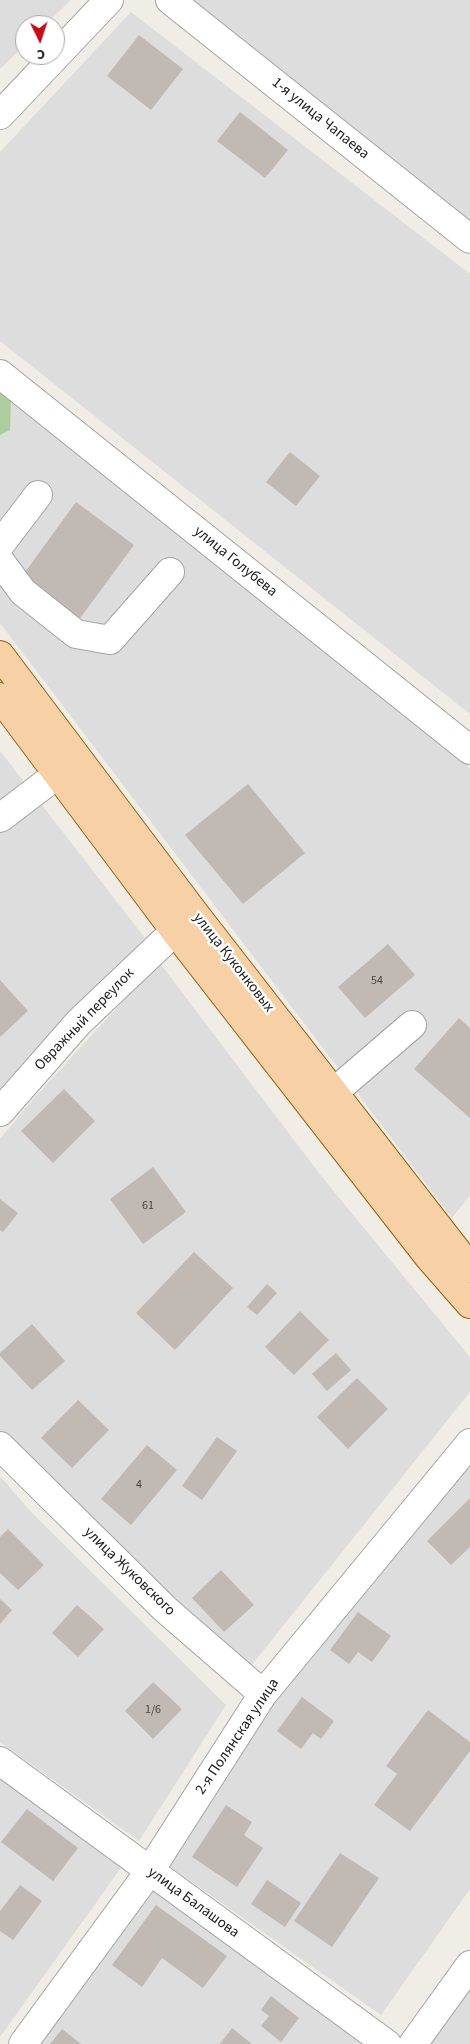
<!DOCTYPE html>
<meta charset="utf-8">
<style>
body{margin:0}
#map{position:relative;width:470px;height:2044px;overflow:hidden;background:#f0ede7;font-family:"Source Sans 3",sans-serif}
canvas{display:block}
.north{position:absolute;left:15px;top:15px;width:50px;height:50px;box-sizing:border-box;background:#fff;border:1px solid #a6a6a6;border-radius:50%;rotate:176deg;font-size:14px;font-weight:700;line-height:20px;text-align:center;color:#202020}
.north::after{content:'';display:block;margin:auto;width:18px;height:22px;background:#c50b13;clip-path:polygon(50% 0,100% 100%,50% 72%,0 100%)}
</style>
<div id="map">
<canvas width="470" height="2044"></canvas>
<div class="north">С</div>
</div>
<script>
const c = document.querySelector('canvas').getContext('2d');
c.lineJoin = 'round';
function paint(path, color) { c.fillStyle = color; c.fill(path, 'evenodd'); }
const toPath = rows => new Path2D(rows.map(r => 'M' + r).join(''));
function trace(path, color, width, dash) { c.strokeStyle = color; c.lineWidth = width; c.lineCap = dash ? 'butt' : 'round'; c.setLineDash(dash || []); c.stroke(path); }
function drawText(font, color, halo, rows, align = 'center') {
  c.font = font + ' "Source Sans 3",sans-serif'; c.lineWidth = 5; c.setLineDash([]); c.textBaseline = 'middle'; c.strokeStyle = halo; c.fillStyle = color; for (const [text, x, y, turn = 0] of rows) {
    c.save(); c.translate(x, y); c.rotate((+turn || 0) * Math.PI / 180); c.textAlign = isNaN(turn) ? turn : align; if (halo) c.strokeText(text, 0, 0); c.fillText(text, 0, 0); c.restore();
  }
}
paint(toPath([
 [0,0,71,0,45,25,25,25,25,45,0,69],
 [188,0,470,0,470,221],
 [131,12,470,274,470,714,0,341,0,152],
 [0,375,470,768,470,1195,452,1218,0,623],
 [0,751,145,938,25,1064,0,1096],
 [159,962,322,1177,470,1357,470,1392,235,1686,0,1439,0,1139,35,1097],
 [470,1430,470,1889,381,2015,152,1854],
 [0,1476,32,1513,226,1705,139,1841,0,1742],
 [0,1770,128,1858,0,2037],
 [139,1872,368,2031,359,2044,19,2044],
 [470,1960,470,2044,415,2044]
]), '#dedddd');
paint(toPath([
 [0,392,11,400,10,430,0,435]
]), '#aecd9e');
paint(toPath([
 [139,35,183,69,151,110,107,76],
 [240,112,288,150,265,178,217,141],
 [290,452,320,476,296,506,266,482],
 [76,502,134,545,78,621,20,579],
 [248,784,305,853,243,904,185,835],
 [388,944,415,975,365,1018,338,987],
 [0,980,28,1011,0,1037],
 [459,1018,470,1028,470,1118,414,1069],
 [64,1089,95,1121,53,1163,21,1131],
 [153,1167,186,1212,143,1244,110,1199],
 [0,1199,18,1213,3,1232,0,1230],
 [194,1252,233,1288,175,1350,136,1313],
 [267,1284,277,1293,257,1315,247,1307],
 [300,1311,329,1340,294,1375,265,1347],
 [32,1324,65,1361,32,1390,0,1356,0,1353],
 [336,1353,351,1370,327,1391,312,1374],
 [357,1378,388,1409,348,1449,317,1417],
 [78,1400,109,1430,72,1468,41,1438],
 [217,1437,237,1451,202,1500,182,1486],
 [147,1445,177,1470,131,1525,101,1499],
 [470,1498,470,1547,451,1565,427,1541],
 [8,1529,44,1565,18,1590,0,1573,0,1537],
 [221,1570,254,1605,224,1632,192,1598],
 [0,1599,12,1610,0,1624],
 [77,1605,104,1629,78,1657,52,1633],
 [358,1612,391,1636,372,1662,358,1652,349,1664,330,1650],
 [153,1682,182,1709,153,1739,125,1711],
 [302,1697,334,1721,321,1739,313,1733,301,1749,277,1731],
 [428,1710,470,1742,470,1751,410,1831,374,1805,397,1774,386,1766],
 [226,1805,252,1822,244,1835,263,1848,237,1887,192,1857],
 [27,1809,78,1848,53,1881,1,1842],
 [340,1853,379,1878,332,1947,294,1921],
 [267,1880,301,1903,285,1927,251,1904],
 [20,1885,42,1901,13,1940,0,1931,0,1911],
 [156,1905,227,1956,203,1988,162,1958,142,1987,112,1965],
 [271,1996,299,2018,281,2042,261,2026,269,2016,261,2010],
 [232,2028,252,2044,220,2044],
 [62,2029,81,2044,50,2044]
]), '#c1b9b4');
const minor = toPath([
 [170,0,470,239],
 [0,115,109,0],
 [0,374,470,750],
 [0,545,38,495],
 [0,561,23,592,76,634,110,640,170,572],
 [0,818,58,774],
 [334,1092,412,1025],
 [0,1112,79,1022,175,931],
 [0,1446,165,1609,263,1694],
 [0,1761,387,2044],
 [23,2044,149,1872,263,1694,470,1443],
 [413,2044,470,1965]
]);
const major = toPath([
 [0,655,195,914,470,1268],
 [0,697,175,931,428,1256,470,1304]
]);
trace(minor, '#a4a4a4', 30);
trace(major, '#946008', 30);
trace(minor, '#fff', 28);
trace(major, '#f7d0a5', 28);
drawText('12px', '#484645', null, [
 ["54",377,981],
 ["61",148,1206],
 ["4",139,1485],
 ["1/6",153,1710]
]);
drawText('15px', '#202020', '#fff', [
 ["1-я улица Чапаева",320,119,39],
 ["улица Голубева",235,562,39],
 ["улица Куконковых",233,963,52],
 ["Овражный переулок",85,1020,-46],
 ["улица Жуковского",129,1572,44],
 ["2-я Полянская улица",238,1737,-56],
 ["улица Балашова",193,1903,36]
]);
</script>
